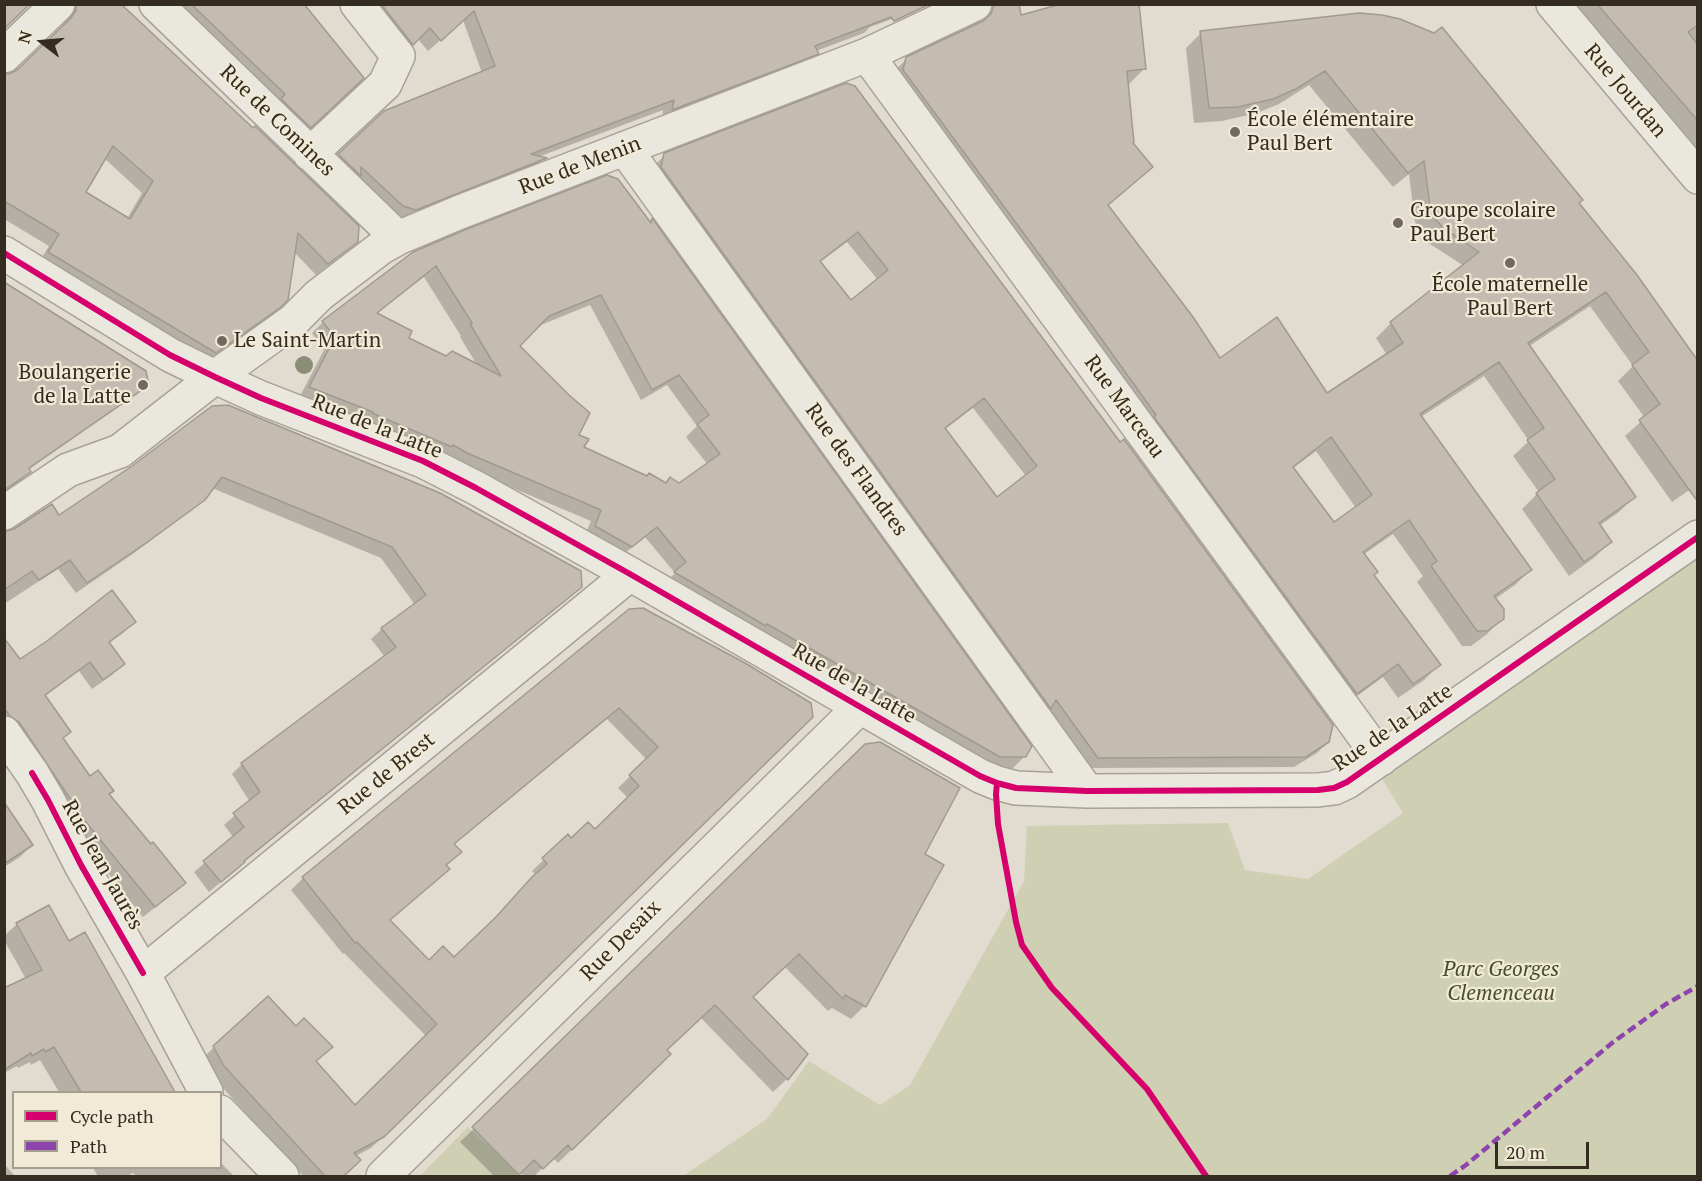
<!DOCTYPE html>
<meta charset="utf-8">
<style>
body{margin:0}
#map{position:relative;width:1702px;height:1181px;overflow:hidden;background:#e1dccf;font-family:"PT Serif",serif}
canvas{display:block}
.frame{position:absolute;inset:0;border:6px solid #342b21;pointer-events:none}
.legend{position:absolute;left:12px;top:1091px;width:210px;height:78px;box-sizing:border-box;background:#f1ead6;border:2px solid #a59e8e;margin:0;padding:8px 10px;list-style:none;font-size:18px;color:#342b21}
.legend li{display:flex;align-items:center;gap:12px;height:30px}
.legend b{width:30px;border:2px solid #a59e8e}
.north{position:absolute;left:12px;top:12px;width:60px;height:60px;-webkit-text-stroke:4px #f1ead6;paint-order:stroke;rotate:286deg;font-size:16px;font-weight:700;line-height:24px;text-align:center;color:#342b21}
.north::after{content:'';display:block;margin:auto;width:21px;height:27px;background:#342b21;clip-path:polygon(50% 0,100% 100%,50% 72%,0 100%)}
.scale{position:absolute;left:1495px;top:1142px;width:94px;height:27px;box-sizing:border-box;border:3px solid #342b21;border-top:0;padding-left:8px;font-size:18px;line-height:21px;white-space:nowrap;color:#342b21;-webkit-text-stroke:4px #f1ead6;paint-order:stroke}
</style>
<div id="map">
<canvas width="1702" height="1181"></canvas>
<div class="frame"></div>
<ul class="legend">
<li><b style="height:8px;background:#d6006c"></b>Cycle path</li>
<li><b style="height:8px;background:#8e44ad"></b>Path</li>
</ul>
<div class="north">N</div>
<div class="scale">20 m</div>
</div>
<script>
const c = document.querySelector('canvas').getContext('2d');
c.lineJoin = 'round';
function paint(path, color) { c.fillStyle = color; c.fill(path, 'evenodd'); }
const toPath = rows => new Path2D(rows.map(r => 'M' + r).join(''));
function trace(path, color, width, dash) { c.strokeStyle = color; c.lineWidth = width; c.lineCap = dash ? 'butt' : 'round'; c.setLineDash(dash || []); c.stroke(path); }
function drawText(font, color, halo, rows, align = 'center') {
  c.font = font + ' "PT Serif",serif'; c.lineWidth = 4.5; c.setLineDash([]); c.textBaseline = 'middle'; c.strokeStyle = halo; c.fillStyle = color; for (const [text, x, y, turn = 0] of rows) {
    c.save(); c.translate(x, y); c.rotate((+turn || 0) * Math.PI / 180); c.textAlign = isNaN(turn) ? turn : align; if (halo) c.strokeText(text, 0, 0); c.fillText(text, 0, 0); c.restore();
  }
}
paint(toPath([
 [1697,554,1697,1176,683,1176,767,1119,809,1061,880,1105,910,1085,1024,881,1027,826,1228,823,1245,870,1308,879,1403,813,1382,779,1433,738],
 [468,1127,521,1176,420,1176]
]), '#cfd0b3');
paint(toPath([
 [74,4,119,4,356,241,344,253,316,275,294,252,287,299,268,318,202,364,38,264,49,246,4,219,4,76,9,75,18,71,60,30,65,21,65,13],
 [104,158,142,193,127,219,83,192],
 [168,4,302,4,350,90,298,138],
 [361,4,923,4,917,10,870,27,864,33,816,51,817,53,805,65,662,120,663,110,538,157,544,159,534,169,404,221,328,166,339,155,482,73,463,20,428,51,418,39,401,55],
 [1569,4,1698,4,1698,153],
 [1359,15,1577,203,1636,276,1698,484,1672,502,1625,436,1645,418,1618,381,1633,366,1590,306,1528,347,1634,497,1619,512,1599,526,1610,542,1595,557,1569,576,1522,509,1539,492,1513,456,1529,441,1484,376,1421,417,1530,570,1515,585,1495,599,1502,619,1487,634,1471,646,1462,646,1417,582,1423,576,1393,534,1363,555,1373,575,1439,665,1424,680,1398,698,1383,677,1341,708,891,74,907,59,1144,69,1129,84,1127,84,1136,181,1107,206,1220,360,1326,395,1387,355,1376,338,1391,323,1464,266,1427,242,1419,232,1415,222,1409,174,1393,187,1309,85,1279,104,1257,113,1222,121,1194,123,1186,48,1201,33],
 [1316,451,1356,508,1333,525,1292,469],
 [846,85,1328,742,1317,753,1294,767,1087,768,654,166,665,155],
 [847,242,878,280,850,302,819,263],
 [973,408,1026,476,996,499,944,430],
 [652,221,1024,757,1013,768,988,768,664,584,675,573,645,537,619,558,584,537,591,521,299,398,324,350,312,333,323,322,414,253,649,223],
 [424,277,461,336,460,337,477,365,446,357,406,339,376,314],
 [590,305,641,400,667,385,697,426,686,437,708,465,679,484,665,484,582,448,577,436,518,346,536,327],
 [4,284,147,384,136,395,28,470,29,472,19,483,4,492],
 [213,408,569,597,243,863,209,892,194,872,234,838,224,825,250,802,232,774,242,764,385,657,371,639,382,629,415,605,381,558,212,488,192,510,134,553,76,593,58,569,4,604,4,533,59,517,132,467],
 [629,611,811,717,371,1148,356,1156,359,1160,342,1176,303,1176,213,1077,202,1059,214,1047,315,1062,355,1107,426,1036,344,953,343,954,291,890,303,878],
 [607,719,647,760,618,788,628,798,595,831,571,840,568,837,532,871,536,875,489,926,454,959,429,962,389,921,448,869,445,866,460,852,453,845],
 [134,622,123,633,108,644,123,664,112,675,92,689,79,671,44,697,62,739,89,778,108,795,173,893,143,917,75,832,4,727,4,639,20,661],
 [866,745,923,854,864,1006,851,1019,832,1008,828,1011,784,966,751,998,806,1054,787,1079,773,1092,700,1017,666,1050,669,1054,558,1163,553,1158,534,1176,524,1176,519,1172,515,1176,494,1176,460,1142],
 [4,806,32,845,20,857,4,867],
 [17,924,68,943,84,934,172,1092,59,1092,40,1060,31,1065,30,1062,18,1068,17,1066,4,1073,4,990,26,979,4,940,4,936],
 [220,1162,234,1176,136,1176,133,1173,127,1176,98,1176,93,1168,220,1168],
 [6,1166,15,1176,4,1176]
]), '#0003');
const building = toPath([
 [4,4,30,4,4,29,4,4],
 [76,4,121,4,253,128,255,126,359,226,358,242,328,264,298,233,288,300,281,307,216,353,48,252,59,234,4,201,4,74,9,74,17,70,71,18,76,10,76,4],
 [113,146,153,181,130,219,86,192,113,146],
 [191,4,304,4,364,78,311,128,281,99,285,94,191,4],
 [381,4,930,4,894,21,891,17,815,46,819,54,672,110,674,100,531,154,547,158,416,210,403,206,361,167,361,176,338,154,384,111,495,66,474,11,441,41,430,28,413,45,381,4],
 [994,4,1019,4,1021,15,1061,4,1139,4,1146,69,1127,71,1134,143,1133,143,1153,167,1108,205,1193,317,1220,358,1277,317,1327,393,1403,343,1390,322,1479,252,1442,227,1434,217,1430,207,1424,161,1408,173,1325,71,1296,89,1273,99,1238,107,1209,108,1200,31,1359,13,1382,15,1400,19,1434,33,1442,27,1583,200,1579,203,1637,275,1698,361,1698,502,1639,420,1660,404,1632,365,1649,352,1606,292,1528,343,1636,497,1599,523,1612,542,1584,562,1536,493,1555,479,1527,440,1544,428,1499,362,1420,414,1532,570,1494,596,1504,609,1504,619,1487,631,1477,631,1431,566,1437,561,1409,520,1363,552,1378,572,1374,575,1441,665,1413,684,1398,664,1357,694,1154,417,1156,415,1090,323,903,70,906,57,983,21,991,14,994,4],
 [1331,437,1372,495,1334,522,1293,467,1331,437],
 [1597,4,1698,4,1698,25,1688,32,1698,45,1698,121,1597,4],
 [846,83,855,86,1120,442,1124,439,1333,725,1329,742,1306,757,1098,758,1056,700,1051,709,661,167,664,153,846,83],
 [858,232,888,270,851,300,820,261,858,232],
 [984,398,1037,466,997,497,945,428,984,398],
 [607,175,618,179,651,223,652,218,1032,746,1026,757,1000,757,767,624,766,626,674,572,686,562,657,527,632,547,595,526,601,510,467,453,453,445,452,447,372,413,373,412,309,387,335,337,322,321,413,252,467,229,607,175],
 [436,266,472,323,470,324,501,376,452,351,446,356,409,338,412,331,377,313,436,266],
 [601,295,652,390,679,375,709,415,697,424,720,454,679,483,670,477,666,483,649,473,647,476,584,447,589,439,579,435,590,413,569,395,520,346,549,316,601,295],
 [4,282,146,371,149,385,29,468,31,472,4,490,4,282],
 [228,405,440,493,581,571,582,587,244,861,245,862,221,882,203,861,244,827,233,813,260,792,241,763,396,647,381,628,426,595,392,547,222,477,205,500,146,543,87,583,70,560,39,580,32,571,4,590,4,532,14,529,52,504,59,515,132,466,212,406,228,405],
 [112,590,136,622,109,642,125,664,103,680,90,662,45,695,71,732,63,738,90,776,98,770,114,791,109,794,151,844,153,842,186,883,155,907,85,821,19,722,10,716,4,708,4,638,20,659,47,641,112,590],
 [643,608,745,663,811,703,813,717,384,1137,354,1153,361,1160,344,1176,325,1176,224,1066,213,1046,268,996,296,1026,304,1018,333,1047,316,1061,355,1105,437,1024,357,942,355,943,302,877,629,609,643,608],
 [619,708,658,747,629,775,639,786,595,829,588,822,571,838,568,834,542,858,547,864,532,877,496,917,454,957,443,946,429,960,390,920,450,869,446,865,462,852,454,844,619,708],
 [880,742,960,788,925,854,944,865,866,1007,845,995,843,999,799,954,753,997,808,1054,788,1080,715,1005,667,1050,671,1054,572,1150,568,1145,543,1169,534,1160,519,1175,472,1127,865,744,880,742],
 [4,802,33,845,4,864,4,802],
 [49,905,69,941,85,932,175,1092,81,1092,54,1047,45,1052,44,1049,32,1056,31,1053,4,1070,4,988,42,970,16,923,49,905]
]);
paint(building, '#c4bcb0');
trace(building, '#a1998f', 1.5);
const minor = toPath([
 [156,4,398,238],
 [1553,4,1698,177],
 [867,55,1381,759],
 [4,56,58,4],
 [625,149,1087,791],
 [310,154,385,84,398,56,357,4],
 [4,253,170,355,215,377,261,398,423,461,476,488,630,574,980,776,997,783,1016,788,1087,791,1318,790,1334,788,1347,782,1698,537],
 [4,513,68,470,120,451,215,377,293,321,319,295,382,247,398,238,460,212,867,55,975,4],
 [4,733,32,773,48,800,81,865,143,973,206,1092],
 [143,973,630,574],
 [220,1112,282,1176],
 [383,1176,860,707]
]);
trace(minor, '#a7a197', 36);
trace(minor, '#eae7df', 33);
trace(toPath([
 [1450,1176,1466,1165,1612,1043,1666,1004,1698,986]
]), '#8e44ad', 4.5, [9, 4.5]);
trace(toPath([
 [4,253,170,355,215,377,261,398,423,461,476,488,630,574,980,776,997,783,1016,788,1087,791,1318,790,1334,788,1347,782,1698,537],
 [32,773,48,800,81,865,143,973],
 [997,783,996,794,998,824,1016,922,1022,945,1052,988,1147,1089,1206,1176]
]), '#d6006c', 6);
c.fillStyle = '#8b8e74';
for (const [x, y] of [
 [304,365]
]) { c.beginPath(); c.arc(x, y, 9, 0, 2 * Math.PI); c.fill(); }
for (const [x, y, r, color] of [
 [1235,132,6,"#71695e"],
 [1398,223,6,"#71695e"],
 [1510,263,6,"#71695e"],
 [222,341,6,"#71695e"],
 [143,385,6,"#71695e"]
]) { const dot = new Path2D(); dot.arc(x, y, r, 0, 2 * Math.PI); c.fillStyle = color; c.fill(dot); trace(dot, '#f1ead6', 2); }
drawText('21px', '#342b21', '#f1ead6', [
 ["Rue Jourdan",1625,91,50],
 ["Rue de Comines",277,121,44],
 ["Rue de Menin",580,166,-21],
 ["Rue Marceau",1124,407,54],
 ["Rue de la Latte",377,427,22],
 ["Rue des Flandres",856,470,54],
 ["Rue de la Latte",854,684,30],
 ["Rue de la Latte",1393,728,-34],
 ["Rue de Brest",387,774,-39],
 ["Rue Jean Jaurès",102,865,61],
 ["Rue Desaix",621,941,-45]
]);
drawText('21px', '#342b21', '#f1ead6', [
 ["École élémentaire",1247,120],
 ["Paul Bert",1247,144],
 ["Groupe scolaire",1410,211],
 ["Paul Bert",1410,235],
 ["École maternelle",1510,285,"center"],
 ["Paul Bert",1510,309,"center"],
 ["Le Saint-Martin",234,341],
 ["Boulangerie",131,373,"right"],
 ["de la Latte",131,397,"right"]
], 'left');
drawText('italic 21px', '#444e2a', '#f1ead6', [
 ["Parc Georges",1501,970],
 ["Clemenceau",1501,994]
]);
</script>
